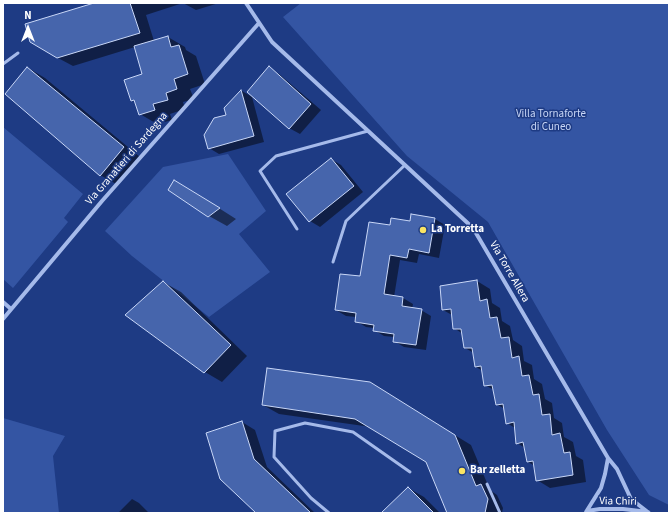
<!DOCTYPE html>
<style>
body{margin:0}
#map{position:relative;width:672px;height:516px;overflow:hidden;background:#1e3b84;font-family:"Source Sans 3",sans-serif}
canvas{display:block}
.frame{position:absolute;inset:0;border:4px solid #fff;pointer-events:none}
.north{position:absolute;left:8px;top:8px;width:40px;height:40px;-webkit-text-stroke:3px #1e3b84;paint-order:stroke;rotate:0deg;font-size:11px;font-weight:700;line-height:16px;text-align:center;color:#fff}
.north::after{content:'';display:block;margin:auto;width:14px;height:18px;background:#fff;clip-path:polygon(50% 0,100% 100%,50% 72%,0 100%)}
</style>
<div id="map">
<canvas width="672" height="516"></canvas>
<div class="frame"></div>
<div class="north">N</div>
</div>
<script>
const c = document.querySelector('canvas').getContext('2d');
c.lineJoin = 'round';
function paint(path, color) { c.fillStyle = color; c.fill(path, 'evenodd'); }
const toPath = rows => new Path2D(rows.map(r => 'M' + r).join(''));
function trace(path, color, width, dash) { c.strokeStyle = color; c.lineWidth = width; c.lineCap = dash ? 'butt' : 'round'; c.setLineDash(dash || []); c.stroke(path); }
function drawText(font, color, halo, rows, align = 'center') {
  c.font = font + ' "Source Sans 3",sans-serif'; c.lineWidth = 3; c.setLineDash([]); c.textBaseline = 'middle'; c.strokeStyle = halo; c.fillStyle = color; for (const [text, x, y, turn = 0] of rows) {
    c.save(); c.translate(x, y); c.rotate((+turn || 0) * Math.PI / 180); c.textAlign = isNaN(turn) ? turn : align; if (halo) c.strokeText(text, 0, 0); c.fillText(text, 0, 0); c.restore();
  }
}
paint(toPath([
 [301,3,669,3,669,505,649,495,607,430,488,222,407,156,283,17],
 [3,127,83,194,64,218,68,222,13,288,3,279],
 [228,154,266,211,239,234,270,272,209,317,132,256,105,231,163,167],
 [3,418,65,436,53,456,59,513,3,513]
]), '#3455a3');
paint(toPath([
 [97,3,219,3,196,10,183,3,146,15,154,41,168,37,185,47,186,50,196,56,205,84,190,89,194,99,183,102,185,109,170,114,172,120,157,124,140,114,136,103,132,100,144,75,135,47,73,66,58,58],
 [28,68,45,78,140,157,118,185,100,175],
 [269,68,279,74,321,110,300,134,289,128],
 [242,91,252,97,264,142,219,154,209,148,227,115,226,108],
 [331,159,341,165,363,192,320,227,310,221],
 [192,191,236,219,227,226,209,216],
 [435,219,445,225,439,258,419,254,417,263,400,260,394,297,403,298,413,304,412,309,421,310,431,316,426,350,404,347,394,341,394,337,384,336,374,330,374,328,366,327,356,321,356,317,346,316,336,310,361,278,390,226],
 [477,281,490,289,492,303,500,308,502,321,510,326,513,340,522,346,524,361,532,365,534,379,542,384,545,399,552,403,554,418,562,423,564,437,573,442,576,456,583,460,586,482,550,488,537,480,535,466,528,462,525,448,517,443,515,428,507,423,505,409,496,404,494,390,485,385,483,371,476,367,474,353,465,348,463,334,454,328,452,315,443,310],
 [163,282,181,292,247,356,222,382,205,372,126,315],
 [386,393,471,445,490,490,497,495,503,508,502,513,448,513,427,461,371,427,279,414,263,405],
 [242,422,255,430,267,467,315,513,258,513],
 [408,488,424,497,440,513,382,513],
 [132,499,139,503,149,513,118,513]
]), '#0007');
const building = toPath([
 [94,3,130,3,140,33,57,58,30,42,25,24,94,3],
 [168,36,171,47,179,45,188,74,174,79,177,89,166,93,168,100,153,104,155,110,139,115,134,100,131,101,124,80,142,74,134,46,168,36],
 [269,66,311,104,289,129,247,92,269,66],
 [27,67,124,147,100,176,5,94,27,67],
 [241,90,254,136,208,149,204,135,214,118,226,115,224,108,241,90],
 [331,158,354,186,309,222,286,194,331,158],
 [174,180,220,208,208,217,168,190,174,180],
 [411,214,435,218,429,253,409,249,407,258,390,255,384,294,403,297,402,306,422,309,416,345,393,342,394,334,373,331,374,325,355,322,356,313,335,310,340,274,360,276,369,222,390,225,391,218,410,221,411,214],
 [477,280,480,301,487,299,490,318,497,317,501,338,509,337,512,358,519,356,522,376,529,375,533,395,539,394,542,415,550,414,552,435,560,433,564,453,570,452,573,475,536,481,533,461,527,462,523,442,516,444,514,422,506,424,503,404,496,405,492,385,484,386,481,366,475,367,472,348,464,348,461,329,453,329,451,309,442,310,440,286,477,280],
 [163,281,231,345,204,373,125,315,163,281],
 [267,368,370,382,455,435,476,486,481,484,488,499,485,513,447,513,426,462,355,419,262,405,267,368],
 [242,421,254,459,311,513,256,513,220,479,206,433,242,421],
 [408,487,434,513,381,513,408,487]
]);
paint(building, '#4665ac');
trace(building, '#c9d7f7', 1);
trace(toPath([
 [3,64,18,53],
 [297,229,260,171,276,156,368,131],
 [333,262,346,221,405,165],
 [487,484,500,513],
 [329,513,311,498,274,457,275,431,305,423,353,432,410,472]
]), '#a5baea', 3);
trace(toPath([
 [246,3,272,42,473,228,608,458,617,469,631,499,649,513],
 [3,302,11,309],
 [3,319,102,201,259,23],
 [587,511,600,509,623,509,648,512],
 [586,512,601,488,605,474,608,458]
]), '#a5baea', 4);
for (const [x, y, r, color] of [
 [423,230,4,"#f9e463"],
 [462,471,4,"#f9e463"]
]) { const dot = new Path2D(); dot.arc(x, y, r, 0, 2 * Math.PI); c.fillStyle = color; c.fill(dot); trace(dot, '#1e3b84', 1.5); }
drawText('11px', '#c9d7f7', '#1e3b84', [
 ["Villa Tornaforte",551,115],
 ["di Cuneo",551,128]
]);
drawText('11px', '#fff', '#1e3b84', [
 ["Via Granatieri di Sardegna",127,159,-49],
 ["Via Torre Allera",509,272,60],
 ["Via Chiri",618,502,1]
]);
drawText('bold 11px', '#fff', '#1e3b84', [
 ["La Torretta",431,230],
 ["Bar zelletta",470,471]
], 'left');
</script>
